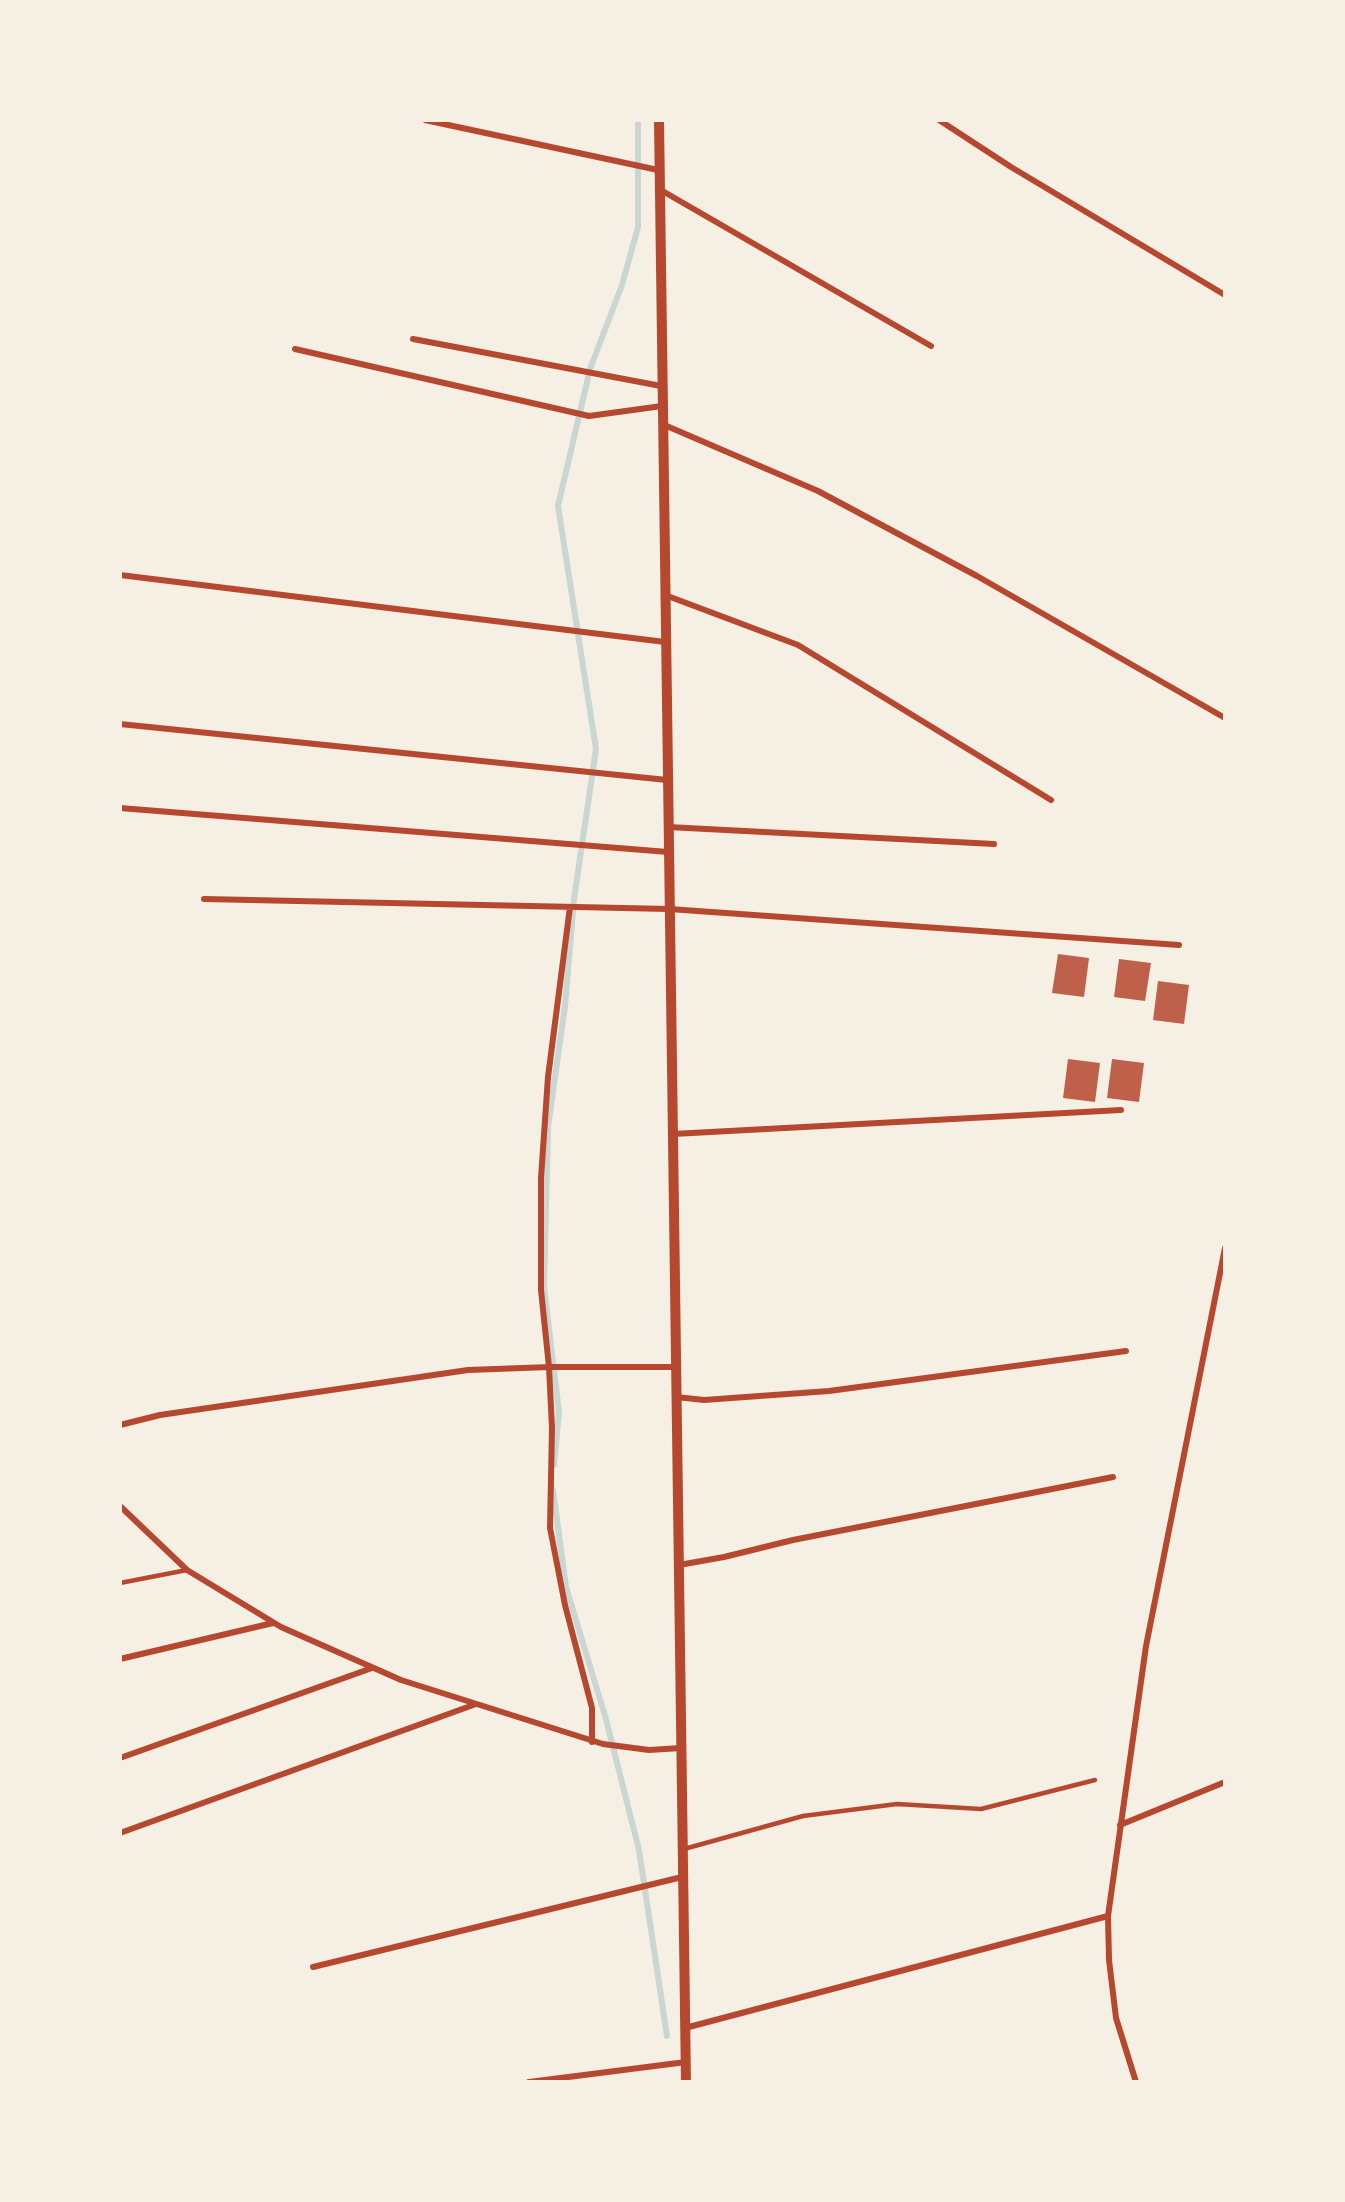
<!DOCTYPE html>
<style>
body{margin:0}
#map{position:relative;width:1345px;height:2202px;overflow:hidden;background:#f6efe4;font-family:"Playfair Display",serif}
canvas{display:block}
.frame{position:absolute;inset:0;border:122px solid #f6efe4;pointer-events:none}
</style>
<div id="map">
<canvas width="1345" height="2202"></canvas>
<div class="frame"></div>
</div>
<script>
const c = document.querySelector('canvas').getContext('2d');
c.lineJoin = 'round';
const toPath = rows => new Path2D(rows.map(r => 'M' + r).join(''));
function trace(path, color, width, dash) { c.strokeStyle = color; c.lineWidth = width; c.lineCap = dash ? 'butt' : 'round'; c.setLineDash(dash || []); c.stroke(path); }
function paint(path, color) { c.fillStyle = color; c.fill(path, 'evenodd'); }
trace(toPath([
 [554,1465,559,1412,544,1287,548,1127,565,1006,574,899,596,749,558,506,590,369,622,285,638,227,638,120],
 [553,1490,566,1587,606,1719,639,1850,667,2036]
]), '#c9d6d2', 6);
paint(toPath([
 [1058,954,1089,958,1084,997,1052,993],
 [1119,959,1151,963,1145,1001,1114,997],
 [1158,981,1189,985,1184,1024,1153,1020],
 [1068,1059,1100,1063,1095,1102,1063,1098],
 [1112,1059,1144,1063,1139,1102,1107,1098]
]), '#bf614a');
trace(toPath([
 [120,1583,187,1570],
 [684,1849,803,1816,897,1804,981,1809,1095,1780]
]), '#b5482f', 4.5);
trace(toPath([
 [425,120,658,170],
 [939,120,1011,167,1225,295],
 [659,189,931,346],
 [413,339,661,386],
 [295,349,589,416,662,406],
 [662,424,818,491,977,576,1225,718],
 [120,575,665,642],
 [665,595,798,645,1051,800],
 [120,724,667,780],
 [120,808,668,852],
 [668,827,994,844],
 [204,899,669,909,1179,945],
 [570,907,548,1077,541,1178,541,1290,549,1367,552,1428,550,1528,565,1605,592,1708,592,1742],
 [673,1134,1121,1110],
 [676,1397,704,1400,829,1391,1126,1351],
 [120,1425,160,1415,468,1370,550,1367,675,1367],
 [120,1506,187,1570,281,1627,401,1680,603,1744,649,1750,681,1748],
 [679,1565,724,1557,793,1540,1113,1477],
 [120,1659,273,1623],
 [120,1758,372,1668],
 [1120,1825,1225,1782],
 [120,1833,476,1704],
 [313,1967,682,1877],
 [685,2028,1108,1916],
 [529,2082,686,2062],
 [1136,2082,1116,2018,1109,1960,1108,1916,1146,1646,1225,1248]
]), '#b5482f', 6);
trace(toPath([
 [659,120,686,2082]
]), '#b5482f', 10);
</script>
